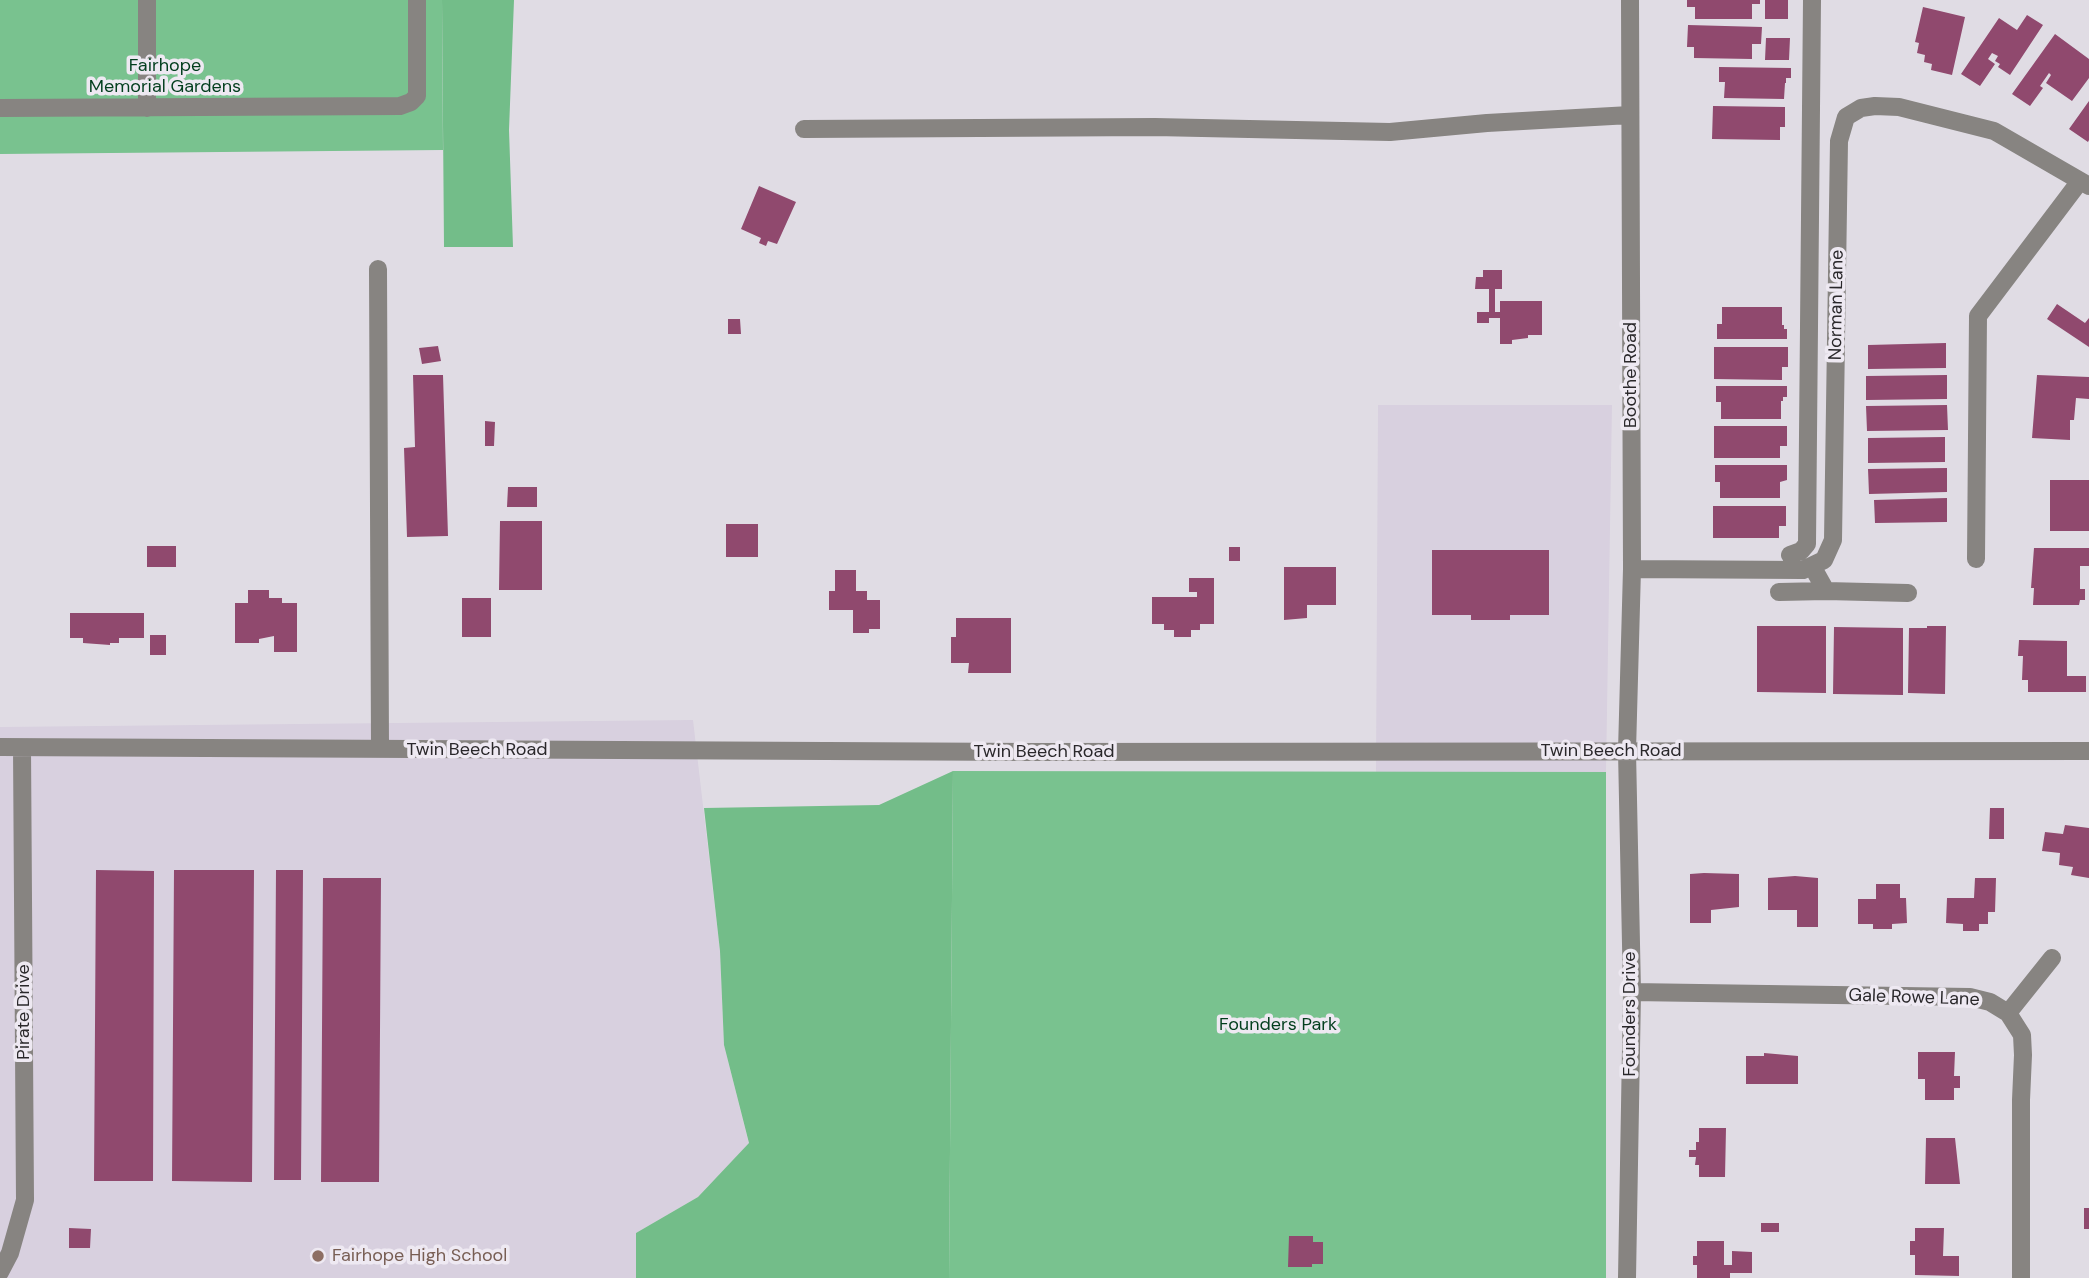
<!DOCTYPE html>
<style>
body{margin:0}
canvas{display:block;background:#e0dce4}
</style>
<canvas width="2089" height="1278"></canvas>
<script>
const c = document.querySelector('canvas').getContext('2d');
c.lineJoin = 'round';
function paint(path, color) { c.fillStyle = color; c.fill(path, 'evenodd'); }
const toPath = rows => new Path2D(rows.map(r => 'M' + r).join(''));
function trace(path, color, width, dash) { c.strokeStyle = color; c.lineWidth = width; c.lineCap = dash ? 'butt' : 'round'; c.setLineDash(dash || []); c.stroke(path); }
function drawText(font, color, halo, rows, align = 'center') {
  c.font = font + ' "DM Sans",sans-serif'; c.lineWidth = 7; c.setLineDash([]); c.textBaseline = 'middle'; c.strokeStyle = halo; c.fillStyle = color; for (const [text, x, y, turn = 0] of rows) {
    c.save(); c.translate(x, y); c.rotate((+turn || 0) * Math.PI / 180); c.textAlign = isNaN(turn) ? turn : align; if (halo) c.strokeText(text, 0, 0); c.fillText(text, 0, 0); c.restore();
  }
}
paint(toPath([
 [1378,405,1612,405,1606,772,1376,772],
 [693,720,720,951,724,1045,749,1144,698,1197,636,1233,636,1278,0,1278,0,727]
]), '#d8d0df');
paint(toPath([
 [0,0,442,0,443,150,0,154],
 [953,771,1606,772,1606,1278,949,1278]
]), '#79c28f');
paint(toPath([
 [442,0,514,0,509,130,513,247,444,247],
 [953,771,949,1278,636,1278,636,1233,698,1197,749,1143,724,1045,720,951,704,808,879,805]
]), '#73bd89');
paint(toPath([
 [1687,0,1760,0,1760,4,1752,4,1752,19,1695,19,1695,7,1687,7],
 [1765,0,1788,0,1788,19,1765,19],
 [1923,7,1965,17,1952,75,1931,70,1932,64,1924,62,1925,55,1917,53,1919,43,1915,42],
 [2027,15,2043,25,2010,75,1998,67,2000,64,1995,61,1998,56,1992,53,1988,59,1995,64,1980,86,1961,74,1999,18,2017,30],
 [1688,25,1762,27,1761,44,1752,44,1752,59,1694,58,1694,47,1687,47],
 [2055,34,2089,59,2089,78,2072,101,2046,83,2051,75,2049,73,2040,86,2043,88,2030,106,2012,94],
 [1766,38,1790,38,1789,60,1765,60],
 [1719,67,1791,68,1791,78,1786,78,1786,83,1785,83,1784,99,1724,98,1725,82,1719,82],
 [2089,101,2089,140,2088,142,2069,129],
 [1713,106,1785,107,1785,127,1780,127,1780,140,1712,139],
 [759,186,796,202,777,244,768,241,766,246,759,243,761,238,741,229],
 [1483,270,1502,270,1502,289,1495,289,1495,312,1500,312,1500,301,1542,301,1542,335,1528,335,1528,338,1512,340,1512,344,1500,344,1500,318,1489,318,1489,323,1477,323,1477,312,1489,312,1489,289,1475,289,1476,277,1483,277],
 [2057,304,2085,323,2089,318,2089,347,2047,319],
 [1722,307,1782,307,1782,325,1784,325,1784,329,1787,329,1787,339,1717,339,1717,324,1722,324],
 [728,319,740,319,741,334,728,334],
 [1946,343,1946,368,1868,369,1868,345],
 [438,346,441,361,422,364,419,348],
 [1714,347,1788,347,1788,367,1782,367,1782,380,1714,379],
 [413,375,443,375,448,536,407,537,404,448,415,447],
 [1947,375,1947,399,1866,400,1866,376],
 [2037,375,2089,377,2089,399,2076,398,2074,420,2070,420,2070,440,2032,438],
 [1716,386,1787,386,1787,397,1783,397,1783,401,1781,401,1781,419,1721,419,1721,402,1716,402],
 [1947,405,1948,430,1867,431,1866,406],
 [485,421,495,422,494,446,485,446],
 [1714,426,1787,426,1787,446,1780,446,1780,458,1714,458],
 [1945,437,1945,462,1868,463,1868,438],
 [1715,465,1787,465,1787,480,1780,482,1780,498,1720,498,1720,482,1715,482],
 [1947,468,1947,492,1869,494,1868,469],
 [2050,480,2089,480,2089,531,2050,531],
 [508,487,537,487,537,507,507,507],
 [1947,498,1947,522,1875,523,1874,500],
 [1713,506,1786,506,1786,526,1779,526,1779,538,1713,538],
 [500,521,542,521,542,590,499,590],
 [726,524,758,524,758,557,726,557],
 [147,546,176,546,176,567,147,567],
 [1229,547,1240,547,1240,561,1229,561],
 [2034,548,2089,548,2089,566,2080,566,2080,589,2085,589,2085,600,2080,600,2079,605,2033,605,2034,588,2031,588],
 [1432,550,1549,550,1549,615,1510,615,1510,620,1471,620,1471,615,1432,615],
 [1284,567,1336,567,1336,605,1307,605,1307,618,1284,620],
 [835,570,856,570,856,591,867,591,867,600,880,600,880,629,869,629,869,633,853,633,853,610,829,610,829,591,835,591],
 [1189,578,1214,578,1214,624,1200,624,1200,630,1191,630,1191,637,1174,637,1174,630,1164,630,1164,624,1152,624,1152,597,1197,597,1197,592,1189,592],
 [248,590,269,590,269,598,282,598,282,603,297,603,297,652,274,652,274,636,259,639,259,643,235,643,235,603,248,603],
 [462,598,491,598,491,637,462,637],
 [70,613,144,613,144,638,119,638,119,643,110,643,110,645,83,643,83,638,70,638],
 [956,618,1011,618,1011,673,968,673,969,663,951,663,951,637,956,637],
 [1757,626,1826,626,1826,693,1757,692],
 [1927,626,1946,626,1945,694,1908,693,1909,628,1927,628],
 [1834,627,1903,628,1903,695,1833,694],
 [150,635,166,635,166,655,150,655],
 [2019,640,2067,641,2067,676,2086,676,2086,692,2028,692,2028,680,2022,680,2023,656,2018,656],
 [1990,808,2004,808,2004,839,1989,839],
 [2065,825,2089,828,2089,878,2071,875,2073,867,2059,865,2060,853,2042,851,2045,832,2063,834],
 [96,870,154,871,153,1181,94,1181],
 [174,870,254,870,252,1182,172,1181],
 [276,870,303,870,301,1180,274,1180],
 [1704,873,1739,874,1739,907,1711,910,1711,923,1690,923,1690,874],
 [1795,876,1818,878,1818,927,1797,927,1797,910,1768,910,1768,878],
 [323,878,381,878,379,1182,321,1182],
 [1975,878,1996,878,1995,912,1988,912,1988,924,1979,924,1979,931,1963,931,1963,924,1946,923,1947,898,1974,898],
 [1876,884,1900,884,1900,898,1906,898,1907,923,1892,924,1892,929,1873,929,1873,924,1858,924,1858,899,1876,899],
 [1918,1052,1955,1052,1954,1076,1960,1076,1960,1088,1954,1088,1954,1100,1925,1100,1925,1079,1918,1079],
 [1764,1053,1798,1056,1798,1084,1746,1084,1746,1056,1764,1056],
 [1699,1128,1726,1128,1725,1177,1699,1177,1699,1165,1695,1165,1696,1157,1689,1157,1689,1150,1696,1150,1696,1142,1699,1142],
 [1926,1138,1955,1138,1960,1184,1925,1184],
 [2084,1208,2089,1208,2089,1229,2084,1229],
 [1761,1223,1779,1223,1779,1232,1761,1232],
 [69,1228,91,1229,90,1248,69,1248],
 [1915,1228,1944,1228,1943,1256,1959,1256,1959,1276,1915,1275,1915,1255,1910,1255,1910,1241,1915,1241],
 [1289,1236,1313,1236,1313,1242,1323,1242,1323,1264,1312,1264,1312,1267,1288,1267],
 [1697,1241,1724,1241,1724,1265,1732,1265,1732,1251,1752,1252,1752,1273,1730,1273,1730,1278,1697,1278,1697,1265,1693,1265,1693,1256,1697,1256]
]), '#90496e');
trace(toPath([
 [147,0,147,108],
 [0,108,400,106,411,102,417,96,417,0],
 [804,129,1155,127,1390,132,1487,123,1630,115],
 [378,269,380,749],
 [1790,555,1801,551,1807,544,1812,0],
 [1976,559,1978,316,2080,181],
 [1812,566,1826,591,1908,593],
 [1632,569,1803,570,1824,560,1833,540,1839,141,1846,117,1861,108,1875,106,1899,107,1994,131,2089,186],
 [1779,592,1826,591],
 [0,747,1032,752,2089,751],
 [1632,992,1970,997,1990,1002,2008,1013,2022,1035,2023,1055,2021,1100,2021,1278],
 [2008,1013,2052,958],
 [0,1272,10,1253,25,1200,22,748],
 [1627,1278,1632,992,1627,751,1632,569,1630,0]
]), '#878481', 18);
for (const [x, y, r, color] of [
 [318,1256,7,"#8d6e63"]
]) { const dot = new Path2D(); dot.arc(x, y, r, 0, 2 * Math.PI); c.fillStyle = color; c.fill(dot); trace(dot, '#eee9f2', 2.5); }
drawText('18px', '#023e1d', '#eee9f2', [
 ["Fairhope",165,66],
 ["Memorial Gardens",165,87],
 ["Founders Park",1278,1025]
]);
drawText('18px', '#2a282b', '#eee9f2', [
 ["Norman Lane",1837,305,-89],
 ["Boothe Road",1631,375,-90],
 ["Twin Beech Road",477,750],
 ["Twin Beech Road",1611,751],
 ["Twin Beech Road",1044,752],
 ["Gale Rowe Lane",1914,998,2],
 ["Pirate Drive",24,1012,-90],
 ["Founders Drive",1630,1014,-90]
]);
drawText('18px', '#785e54', '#eee9f2', [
 ["Fairhope High School",332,1256]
], 'left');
</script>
